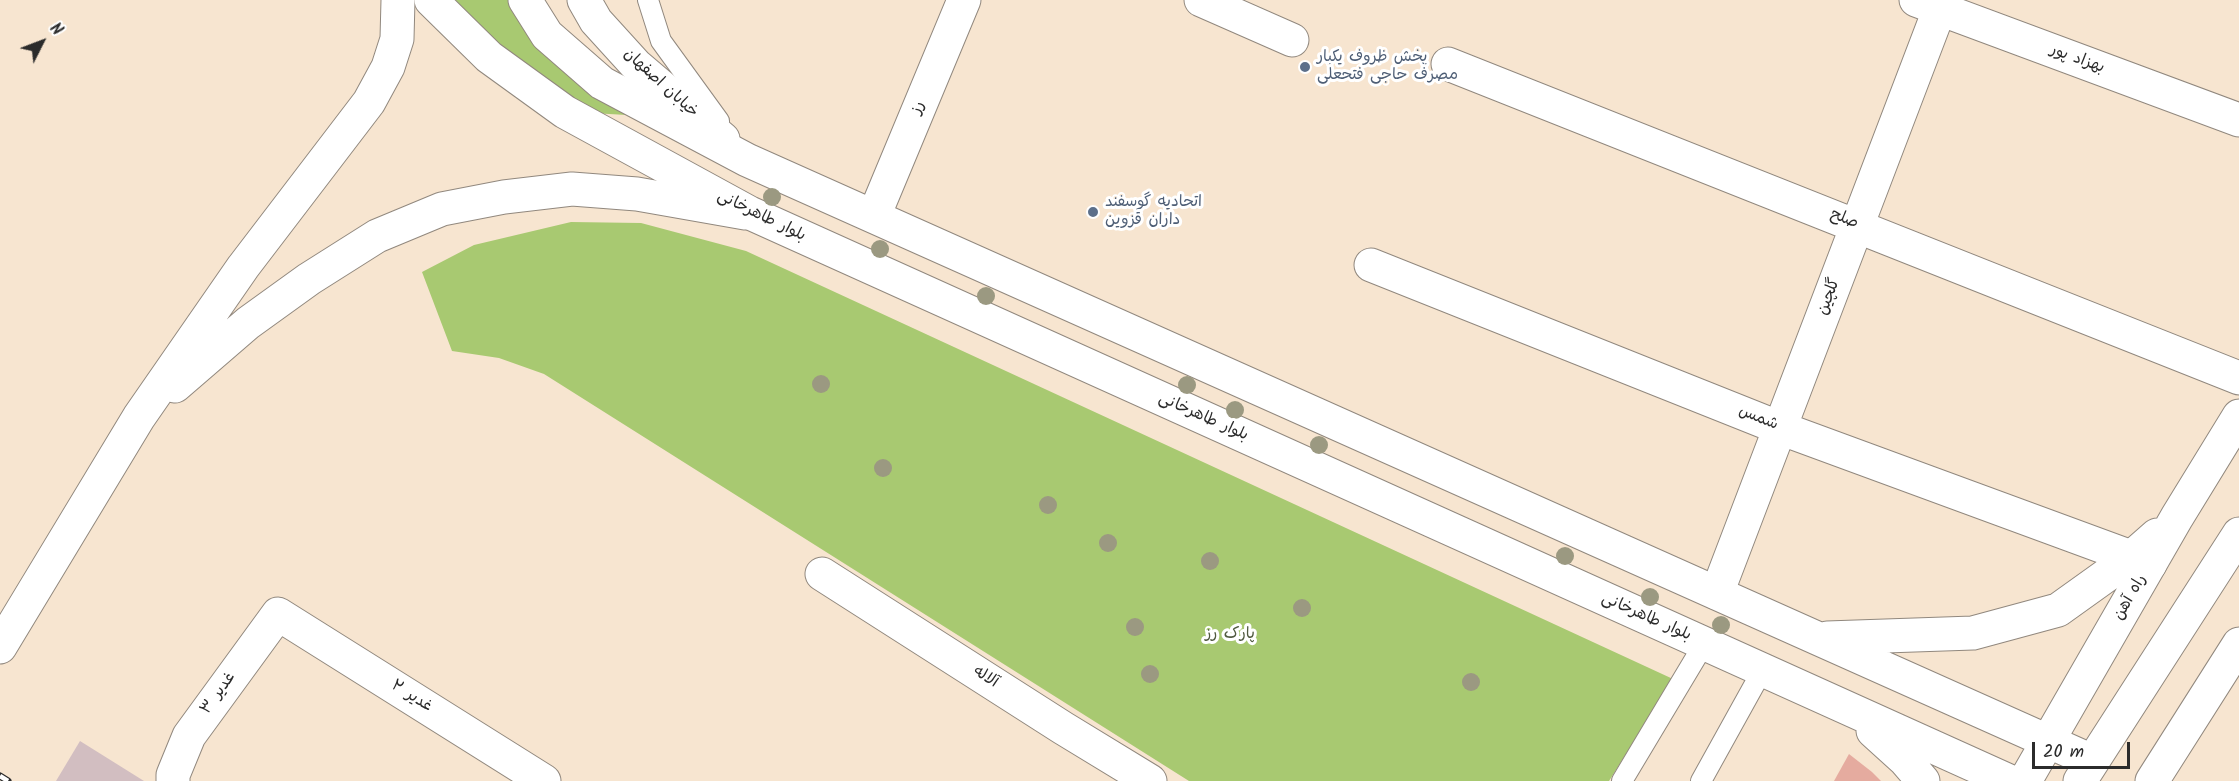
<!DOCTYPE html>
<meta charset="utf-8">
<style>
body{margin:0}
#map{position:relative;width:2239px;height:781px;overflow:hidden;background:#f7e5d0;font-family:Kalam,sans-serif}
canvas{display:block}
.north{position:absolute;left:12px;top:12px;width:60px;height:60px;-webkit-text-stroke:4px #fff;paint-order:stroke;rotate:48deg;font-size:16px;font-weight:700;line-height:24px;text-align:center;color:#2b2b2b}
.north::after{content:'';display:block;margin:auto;width:21px;height:27px;background:#2b2b2b;clip-path:polygon(50% 0,100% 100%,50% 72%,0 100%)}
.scale{position:absolute;left:2032px;top:742px;width:98px;height:27px;box-sizing:border-box;border:3px solid #2b2b2b;border-top:0;padding-left:8px;font-size:18px;line-height:21px;white-space:nowrap;color:#2b2b2b;-webkit-text-stroke:4px #fff;paint-order:stroke}
</style>
<div id="map">
<canvas width="2239" height="781"></canvas>
<div class="north">N</div>
<div class="scale">20 m</div>
</div>
<script>
const c = document.querySelector('canvas').getContext('2d');
c.lineJoin = 'round';
function paint(path, color) { c.fillStyle = color; c.fill(path, 'evenodd'); }
const toPath = rows => new Path2D(rows.map(r => 'M' + r).join(''));
function trace(path, color, width, dash) { c.strokeStyle = color; c.lineWidth = width; c.lineCap = dash ? 'butt' : 'round'; c.setLineDash(dash || []); c.stroke(path); }
function drawText(font, color, halo, rows, align = 'center') {
  c.font = font + ' Kalam,"Playpen Sans Arabic",sans-serif'; c.lineWidth = 6; c.setLineDash([]); c.textBaseline = 'middle'; c.strokeStyle = halo; c.fillStyle = color; for (const [text, x, y, turn = 0] of rows) {
    c.save(); c.translate(x, y); c.rotate((+turn || 0) * Math.PI / 180); c.textAlign = isNaN(turn) ? turn : align; if (halo) c.strokeText(text, 0, 0); c.fillText(text, 0, 0); c.restore();
  }
}
paint(toPath([
 [80,741,144,781,56,781]
]), '#d2bec1');
paint(toPath([
 [449,0,509,0,589,87,627,115,573,112],
 [571,222,641,223,746,251,1673,679,1609,781,1189,781,544,374,499,358,452,351,422,272,474,245]
]), '#a8c971');
paint(toPath([
 [1849,754,1872,772,1881,781,1834,781]
]), '#e5ab9f');
const service = toPath([
 [648,0,661,41,719,121],
 [1622,781,1704,644],
 [1701,781,1762,671]
]);
const minor = toPath([
 [1201,0,1292,40],
 [1916,0,2239,120],
 [1448,64,2239,378],
 [874,216,964,0],
 [1371,265,1780,428,2150,564],
 [822,574,1063,728,1150,781],
 [1717,593,1943,0],
 [173,781,173,775,189,736,278,614,544,781]
]);
const tertiary = toPath([
 [584,0,596,21,636,65,723,139],
 [175,386,248,323,309,279,377,236,442,209,504,197,572,189,637,194,745,213],
 [0,647,139,417,243,267,369,102,388,67,397,39,398,0]
]);
const secondary = toPath([
 [2152,781,2239,644]
]);
const primary = toPath([
 [431,0,489,57,565,112,750,213,2009,781],
 [525,0,547,35,602,83,747,160,2092,761],
 [1827,638,1973,633,2058,610,2132,557,2157,535],
 [1873,731,1905,760,1923,781],
 [2025,781,2177,517,2239,416],
 [2080,781,2239,534]
]);
trace(service, '#91887e', 22);
trace(minor, '#91887e', 35);
trace(tertiary, '#91887e', 35);
trace(secondary, '#91887e', 35);
trace(primary, '#91887e', 35);
trace(service, '#fff', 20);
trace(minor, '#fff', 33);
trace(tertiary, '#fff', 33);
trace(secondary, '#fff', 33);
trace(primary, '#fff', 33);
const rail = toPath([
 [0,776,8,781]
]);
trace(rail, '#2b2b2b', 7);
trace(rail, '#fff', 4.5, [14]);
c.fillStyle = '#9b9981';
for (const [x, y] of [
 [772,197],
 [880,249],
 [986,296],
 [821,384],
 [1187,385],
 [1235,410],
 [1319,445],
 [883,468],
 [1048,505],
 [1108,543],
 [1565,556],
 [1210,561],
 [1650,597],
 [1302,608],
 [1721,625],
 [1135,627],
 [1150,674],
 [1471,682]
]) { c.beginPath(); c.arc(x, y, 9, 0, 2 * Math.PI); c.fill(); }
for (const [x, y, r, color] of [
 [1305,67,6,"#5c6f8a"],
 [1093,212,6,"#5c6f8a"]
]) { const dot = new Path2D(); dot.arc(x, y, r, 0, 2 * Math.PI); c.fillStyle = color; c.fill(dot); trace(dot, '#fff', 2); }
drawText('16px', '#4e5e75', '#fff', [
 ["پخش ظروف یکبار",1317,58],
 ["مصرف حاجی فتحعلی",1317,76],
 ["اتحادیه گوسفند",1105,203],
 ["داران قزوین",1105,221]
], 'left');
drawText('16px', '#2b2b2b', '#fff', [
 ["بهزاد پور",2077,60,20],
 ["خیابان اصفهان",660,84,42],
 ["رز",919,108,-67],
 ["بلوار طاهرخانی",761,217,26],
 ["صلح",1844,220,22],
 ["گلچین",1830,297,-69],
 ["بلوار طاهرخانی",1203,418,24],
 ["شمس",1758,419,22],
 ["راه آهن",2131,598,-60],
 ["بلوار طاهرخانی",1646,618,24],
 ["آلاله",985,678,33],
 ["غدیر ۳",219,694,-54],
 ["غدیر ۲",411,697,32]
]);
drawText('16px', '#505a40', '#fff', [
 ["پارک رز",1230,635]
]);
</script>
